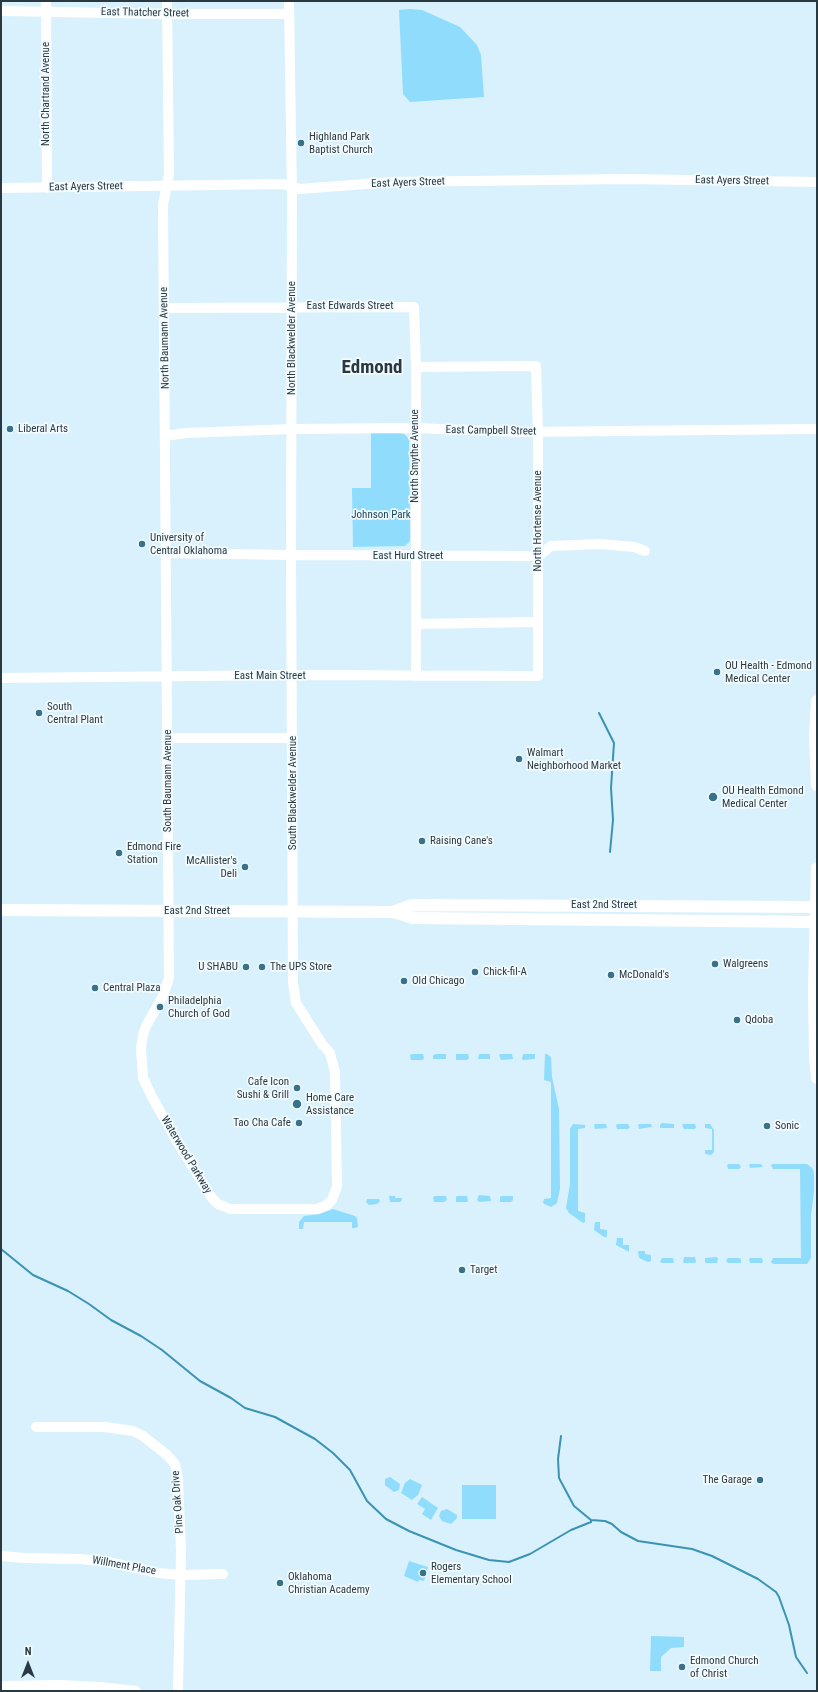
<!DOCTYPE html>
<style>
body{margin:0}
#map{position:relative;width:818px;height:1692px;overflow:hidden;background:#d8f1fc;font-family:"Roboto Condensed",sans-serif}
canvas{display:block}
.frame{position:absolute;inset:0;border:2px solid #293941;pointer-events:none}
.north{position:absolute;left:8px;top:1644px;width:40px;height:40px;-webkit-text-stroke:3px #f3fbff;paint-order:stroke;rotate:0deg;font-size:11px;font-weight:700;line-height:16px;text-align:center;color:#293941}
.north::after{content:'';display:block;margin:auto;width:14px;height:18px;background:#293941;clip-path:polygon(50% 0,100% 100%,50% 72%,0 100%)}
</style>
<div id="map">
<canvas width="818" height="1692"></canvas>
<div class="frame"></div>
<div class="north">N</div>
</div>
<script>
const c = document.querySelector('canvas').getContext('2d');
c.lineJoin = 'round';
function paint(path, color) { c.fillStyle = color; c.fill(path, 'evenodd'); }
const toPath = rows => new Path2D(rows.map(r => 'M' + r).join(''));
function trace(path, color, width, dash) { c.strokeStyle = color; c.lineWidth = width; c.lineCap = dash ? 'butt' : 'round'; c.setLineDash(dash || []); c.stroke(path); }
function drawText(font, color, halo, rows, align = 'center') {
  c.font = font + ' "Roboto Condensed",sans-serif'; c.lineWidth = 3.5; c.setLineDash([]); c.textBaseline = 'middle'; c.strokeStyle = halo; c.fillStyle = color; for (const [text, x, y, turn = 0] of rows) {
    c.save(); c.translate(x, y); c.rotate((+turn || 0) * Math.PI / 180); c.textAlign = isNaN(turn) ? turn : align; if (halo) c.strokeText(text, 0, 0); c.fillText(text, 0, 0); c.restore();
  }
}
paint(toPath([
 [410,9,422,10,460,27,477,45,481,55,484,97,410,102,403,94,399,10],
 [371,433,400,433,404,434,409,439,410,537,410,541,405,546,353,547,352,488,371,488],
 [412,1054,423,1054,424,1058,423,1060,411,1060,410,1055],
 [435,1054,446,1054,446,1059,433,1059,433,1056],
 [456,1054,468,1054,469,1058,467,1060,456,1060],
 [479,1054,490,1054,490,1059,478,1059],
 [501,1054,512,1054,513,1059,501,1060,499,1055],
 [523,1054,535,1054,535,1059,523,1060,522,1059],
 [545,1054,547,1054,551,1057,552,1077,559,1109,560,1189,557,1203,551,1207,544,1204,543,1202,544,1199,551,1198,551,1082,544,1080],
 [662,1123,674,1124,674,1128,660,1128,660,1125],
 [573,1124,585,1125,585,1128,578,1129,578,1211,585,1213,585,1222,583,1223,569,1213,566,1208,570,1184,570,1129],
 [595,1124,606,1124,607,1128,595,1129,594,1125],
 [618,1124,628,1124,630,1127,628,1129,617,1129,616,1125],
 [639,1124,651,1124,652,1127,639,1129,638,1125],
 [684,1124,695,1124,696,1127,695,1129,684,1129,682,1125],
 [705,1124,710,1124,714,1130,714,1152,711,1155,705,1154,705,1150,712,1150,712,1129,705,1128],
 [728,1164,739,1164,741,1167,739,1169,728,1169,727,1165],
 [750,1164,761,1164,763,1167,750,1168,749,1165],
 [773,1164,807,1164,812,1168,814,1172,814,1192,811,1215,811,1258,807,1264,773,1264,771,1262,773,1258,801,1258,800,1169,773,1169,771,1165],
 [479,1195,490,1196,491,1201,479,1202,477,1200],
 [389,1196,395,1196,395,1198,402,1198,402,1200,400,1202,390,1202],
 [435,1196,446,1196,447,1200,444,1202,434,1202,433,1197],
 [457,1196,467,1196,468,1201,467,1202,456,1202,456,1197],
 [501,1196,513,1196,513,1200,511,1202,500,1202,500,1197],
 [367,1199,379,1199,380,1201,377,1204,369,1205,366,1202],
 [333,1209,355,1216,357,1218,358,1227,355,1228,352,1228,352,1222,304,1222,303,1229,299,1229,299,1222,304,1216,320,1214],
 [595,1222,600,1222,600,1229,607,1230,607,1237,604,1237,594,1230],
 [617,1238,623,1238,623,1245,629,1245,629,1252,616,1245],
 [638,1251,645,1251,645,1254,651,1255,651,1261,648,1262,639,1258],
 [684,1257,695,1257,696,1262,695,1263,684,1263,683,1262],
 [717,1257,718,1259,717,1263,706,1263,705,1262,705,1258],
 [662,1258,673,1258,674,1262,673,1263,662,1263,660,1262],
 [728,1258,739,1258,741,1259,741,1263,728,1263,726,1261],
 [750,1258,762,1258,763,1262,762,1263,750,1263,749,1259],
 [390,1477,400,1484,399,1490,394,1492,385,1485,385,1479],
 [410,1479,422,1485,418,1495,412,1500,401,1493,405,1483],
 [462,1485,496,1485,496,1519,462,1519],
 [422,1497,438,1508,431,1520,422,1514,425,1509,417,1504],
 [447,1509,457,1515,457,1518,451,1524,442,1521,439,1516,441,1511],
 [409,1561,428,1567,424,1581,419,1580,418,1582,404,1576],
 [651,1636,684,1637,684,1647,671,1648,661,1657,661,1671,650,1671]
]), '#8fdcfd');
trace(toPath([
 [599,713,614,743,611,788,613,820,610,852],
 [1,1249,33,1275,68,1291,89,1304,111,1320,141,1336,162,1350,200,1381,231,1398,245,1408,275,1417,315,1439,333,1453,350,1470,367,1501,386,1519,409,1531,456,1550,489,1560,509,1562,530,1554,571,1530,591,1522,591,1520],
 [561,1436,558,1459,559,1478,574,1506,591,1520,605,1521,612,1524,621,1532,638,1541,692,1549,712,1556,758,1579,776,1592,779,1597,789,1625,796,1657,807,1673]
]), '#3b93b4', 2);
trace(toPath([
 [46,1,47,188],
 [167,1,169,174,163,205,169,978,162,998,146,1026,143,1035,141,1048,143,1078,152,1097,181,1148,212,1198,218,1204,230,1209,317,1209,327,1205,332,1200,337,1186,335,1072,330,1053,322,1044,296,1003,293,983,291,555,292,197,289,1],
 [1,11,167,14,289,14],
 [1,188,283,184,300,189,391,182,626,179,817,182],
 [165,308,414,307,416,367,416,676],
 [166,436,185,433,292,429,415,428,521,432,817,429],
 [166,553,291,555,539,556,551,546,600,544,634,547,645,551],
 [416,624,538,622],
 [1,678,293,675,538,676,538,432,536,366,416,367],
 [167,738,293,738],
 [36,1427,105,1427,133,1431,143,1436,167,1455,175,1464,178,1478,181,1552,178,1691],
 [1,1556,24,1558,81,1559,108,1562,159,1573,180,1575,223,1574],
 [1,1686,60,1685,100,1687,136,1691]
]), '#fff', 10);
trace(toPath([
 [817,701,815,737,817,785],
 [817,868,814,989,815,1056,817,1078],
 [1,910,393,912,413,918,817,922],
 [393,912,412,905,817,907]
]), '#fff', 12);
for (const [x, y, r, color] of [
 [301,143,4,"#36728a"],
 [10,429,4,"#36728a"],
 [142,544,4,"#36728a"],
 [717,672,4,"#36728a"],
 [39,713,4,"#36728a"],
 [519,759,4,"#36728a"],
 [713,797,5,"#36728a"],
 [422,841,4,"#36728a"],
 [119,853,4,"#36728a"],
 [245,867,4,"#36728a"],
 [715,964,4,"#36728a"],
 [246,967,4,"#36728a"],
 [262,967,4,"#36728a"],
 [475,972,4,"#36728a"],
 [611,975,4,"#36728a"],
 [404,981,4,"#36728a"],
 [95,988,4,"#36728a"],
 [160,1007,4,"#36728a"],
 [737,1020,4,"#36728a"],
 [297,1088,4,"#36728a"],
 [297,1104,5,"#36728a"],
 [299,1123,4,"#36728a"],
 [767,1126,4,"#36728a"],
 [462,1270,4,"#36728a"],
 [760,1480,4,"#36728a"],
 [423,1573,4,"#36728a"],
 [280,1583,4,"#36728a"],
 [682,1667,4,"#36728a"]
]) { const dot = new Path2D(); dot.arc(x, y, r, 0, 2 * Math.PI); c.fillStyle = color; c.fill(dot); trace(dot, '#f3fbff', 1.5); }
drawText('11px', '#293941', '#f3fbff', [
 ["East Thatcher Street",145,13,1],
 ["North Chartrand Avenue",46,94,-90],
 ["East Ayers Street",732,181,1],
 ["East Ayers Street",408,183,-2],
 ["East Ayers Street",86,187,-1],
 ["East Edwards Street",350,306],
 ["North Baumann Avenue",165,338,-91],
 ["North Blackwelder Avenue",292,338,-90],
 ["East Campbell Street",491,431,1],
 ["North Smythe Avenue",415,456,-90],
 ["North Hortense Avenue",538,521,-90],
 ["East Hurd Street",408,556],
 ["East Main Street",270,676],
 ["South Baumann Avenue",168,781,-90],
 ["South Blackwelder Avenue",293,793,-90],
 ["East 2nd Street",604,905],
 ["East 2nd Street",197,911],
 ["Waterwood Parkway",186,1155,59],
 ["Pine Oak Drive",178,1502,-94],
 ["Willment Place",124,1566,10]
]);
drawText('11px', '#293941', '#f3fbff', [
 ["Highland Park",309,137],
 ["Baptist Church",309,150],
 ["Liberal Arts",18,429],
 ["University of",150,538],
 ["Central Oklahoma",150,551],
 ["OU Health - Edmond",725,666],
 ["Medical Center",725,679],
 ["South",47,707],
 ["Central Plant",47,720],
 ["Walmart",527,753],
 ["Neighborhood Market",527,766],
 ["OU Health Edmond",722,791],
 ["Medical Center",722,804],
 ["Raising Cane's",430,841],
 ["Edmond Fire",127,847],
 ["Station",127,860],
 ["McAllister's",237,861,"right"],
 ["Deli",237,874,"right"],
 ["Walgreens",723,964],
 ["U SHABU",238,967,"right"],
 ["The UPS Store",270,967],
 ["Chick-fil-A",483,972],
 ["McDonald's",619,975],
 ["Old Chicago",412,981],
 ["Central Plaza",103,988],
 ["Philadelphia",168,1001],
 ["Church of God",168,1014],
 ["Qdoba",745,1020],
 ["Cafe Icon",289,1082,"right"],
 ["Sushi & Grill",289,1095,"right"],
 ["Home Care",306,1098],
 ["Assistance",306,1111],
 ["Tao Cha Cafe",291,1123,"right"],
 ["Sonic",775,1126],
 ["Target",470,1270],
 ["The Garage",752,1480,"right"],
 ["Rogers",431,1567],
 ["Elementary School",431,1580],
 ["Oklahoma",288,1577],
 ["Christian Academy",288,1590],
 ["Edmond Church",690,1661],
 ["of Christ",690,1674]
], 'left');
drawText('11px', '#154659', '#f3fbff', [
 ["Johnson Park",381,515]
]);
drawText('bold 19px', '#293941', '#f3fbff', [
 ["Edmond",372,368]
]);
</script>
